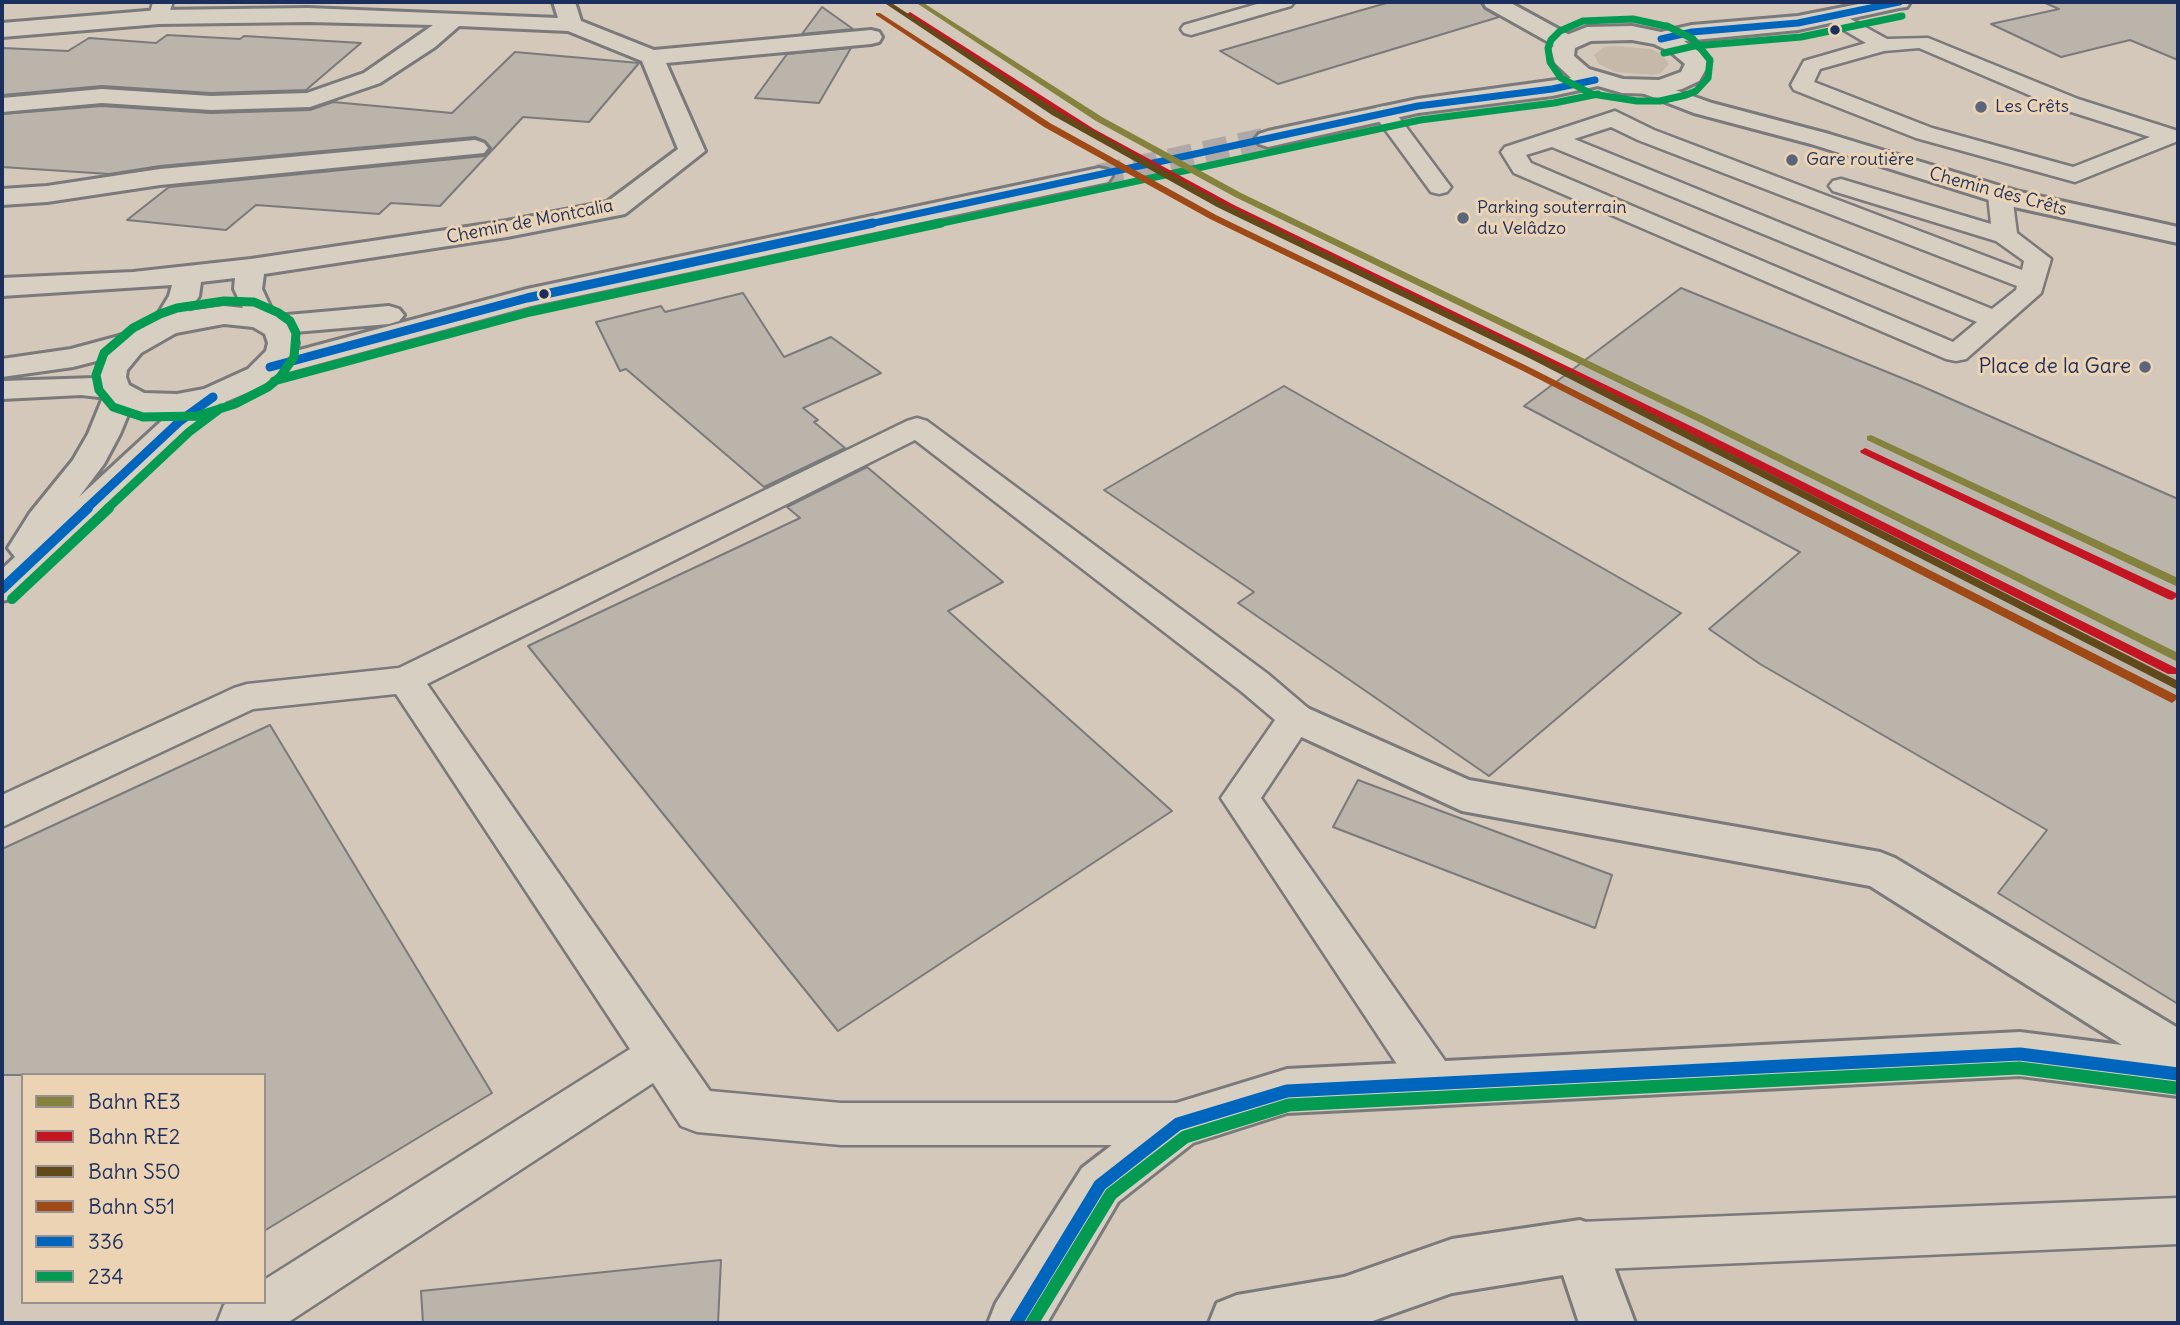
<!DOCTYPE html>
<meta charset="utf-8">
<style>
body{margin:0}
#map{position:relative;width:2180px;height:1325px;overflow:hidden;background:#d3c8b9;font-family:Delius,sans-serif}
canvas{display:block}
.frame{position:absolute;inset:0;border:4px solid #1b2f5e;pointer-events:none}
.legend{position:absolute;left:21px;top:1073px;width:245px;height:231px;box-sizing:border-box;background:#ebd3b3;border:2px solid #989191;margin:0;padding:9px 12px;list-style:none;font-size:21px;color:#1b2f5e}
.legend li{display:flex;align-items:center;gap:14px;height:35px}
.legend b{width:35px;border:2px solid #989191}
</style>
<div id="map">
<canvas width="2180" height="1325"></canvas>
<div class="frame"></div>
<ul class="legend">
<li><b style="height:9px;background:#85823e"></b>Bahn RE3</li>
<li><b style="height:9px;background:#c31622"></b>Bahn RE2</li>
<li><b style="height:9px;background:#61491a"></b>Bahn S50</li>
<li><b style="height:9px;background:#9f4916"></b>Bahn S51</li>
<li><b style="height:9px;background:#0065bd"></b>336</li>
<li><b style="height:9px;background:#039a52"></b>234</li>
</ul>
</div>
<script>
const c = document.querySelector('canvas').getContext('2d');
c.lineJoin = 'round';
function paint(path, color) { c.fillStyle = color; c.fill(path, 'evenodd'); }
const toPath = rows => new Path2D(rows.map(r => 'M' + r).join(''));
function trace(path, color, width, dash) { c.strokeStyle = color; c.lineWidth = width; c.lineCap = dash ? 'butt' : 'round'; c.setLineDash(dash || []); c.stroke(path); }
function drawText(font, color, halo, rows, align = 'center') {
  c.font = font + ' Delius,sans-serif'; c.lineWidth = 6; c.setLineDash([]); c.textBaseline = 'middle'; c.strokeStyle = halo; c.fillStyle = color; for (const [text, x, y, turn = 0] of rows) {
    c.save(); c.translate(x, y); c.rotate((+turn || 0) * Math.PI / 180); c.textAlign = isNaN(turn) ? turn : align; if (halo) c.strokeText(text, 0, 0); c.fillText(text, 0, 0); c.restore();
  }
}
paint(toPath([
 [1614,46,1651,49,1661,54,1669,64,1661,73,1652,75,1616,72,1599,64,1594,55,1604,47]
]), '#c6b9aa');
const building = toPath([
 [1390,2,1480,2,1485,9,1499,17,1278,84,1220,51,1390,2],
 [2043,2,2178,2,2178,60,2130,40,2061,57,1991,24,2059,9,2043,2],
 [822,7,853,29,802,34,822,7],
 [167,35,240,39,244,36,361,43,306,90,211,93,102,86,2,95,2,48,68,51,89,38,156,43,167,35],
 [851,48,819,103,755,98,787,54,851,48],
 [515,52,639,63,589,122,523,117,440,206,391,203,379,214,256,205,226,230,127,220,169,187,484,156,491,148,485,141,475,137,160,166,109,174,2,167,2,114,102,106,211,113,310,110,333,102,452,113,515,52],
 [1681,288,1919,385,2178,499,2178,1004,1998,893,2047,830,1760,664,1709,629,1800,552,1524,406,1681,288],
 [743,293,784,357,831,337,881,373,803,408,818,420,814,422,845,448,764,487,626,369,620,371,596,322,661,306,665,312,743,293],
 [1284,386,1681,613,1489,776,1238,603,1254,592,1104,490,1284,386],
 [867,467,1003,582,948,611,1172,811,838,1031,528,646,800,518,787,507,867,467],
 [270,725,492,1093,264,1231,264,1075,2,1075,2,849,270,725],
 [1358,780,1612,875,1595,928,1333,827,1358,780],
 [721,1260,718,1323,423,1323,421,1291,721,1260]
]);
paint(building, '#bbb4ab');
trace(building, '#7a797b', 2);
trace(toPath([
 [1099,176,1268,139]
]), '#aea9a7', 24, [24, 12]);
const lane = toPath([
 [153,2,173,2,166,21,152,21,149,17,153,2],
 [1264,2,1294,2,1291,6,1191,35,1184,33,1181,29,1184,25,1264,2],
 [1834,10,1887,39,1928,38,2078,99,2178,131,2178,141,2075,182,1916,138,1794,90,1791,85,1804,61,1866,43,1827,20,1824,16,1827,12,1834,10],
 [1919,48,2062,109,2150,137,2073,167,1932,128,1814,82,1820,69,1884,51,1919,48],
 [1384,106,1392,108,1447,182,1451,187,1447,192,1439,194,1431,192,1373,113,1376,108,1384,106],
 [1615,111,1654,130,2022,270,2024,261,1996,241,1833,191,1829,186,1833,181,1841,179,1991,224,1988,195,1991,190,2000,188,2009,190,2012,195,2017,233,2051,259,2041,293,1966,359,1956,361,1946,359,1514,173,1501,152,1505,147,1615,111],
 [1611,127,1638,140,2017,286,2016,290,1992,309,1574,139,1611,127],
 [1552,147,1977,322,1953,342,1531,163,1526,155,1552,147],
 [917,418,927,421,1268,674,1309,709,1314,718,1261,798,1450,1068,1456,1082,1450,1096,1434,1102,1418,1096,1221,798,1275,720,1242,692,915,440,427,684,710,1091,841,1103,1178,1103,1194,1109,1201,1124,1194,1139,1178,1145,841,1145,697,1132,681,1126,653,1083,287,1323,217,1323,224,1305,229,1302,264,1302,264,1280,630,1049,396,694,253,709,2,827,2,795,234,688,247,684,399,668,907,421,917,418],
 [2178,1198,2178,1244,1580,1270,1563,1263,1556,1246,1563,1229,1580,1222,2178,1198]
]);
const street = toPath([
 [553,2,575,2,581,21,654,50,871,30,879,32,882,37,879,42,871,44,666,63,705,151,625,214,507,237,264,274,262,289,276,319,271,325,261,328,251,325,234,289,235,278,201,282,199,296,180,327,176,333,165,336,154,333,150,327,169,296,172,285,2,296,2,278,133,272,251,259,507,221,607,202,678,149,642,61,568,31,459,26,435,47,380,83,310,107,211,110,102,103,2,112,2,98,102,89,211,96,307,93,364,73,433,25,308,22,159,24,2,37,2,23,159,10,308,8,558,18,553,2],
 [1483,2,1509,2,1575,38,1578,43,1575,48,1567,50,1559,48,1486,7,1483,2],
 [1650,81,1712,103,1829,134,2020,192,2178,227,2178,243,2005,205,1811,144,1694,113,1642,93,1638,88,1642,83,1650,81],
 [475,140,484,143,488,148,484,153,160,185,47,202,2,205,2,189,47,186,160,169,475,140],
 [120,386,131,388,136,395,120,434,104,464,79,497,169,414,202,390,213,387,224,390,229,397,224,404,191,428,15,598,2,601,2,569,15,557,8,548,30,513,73,460,88,434,104,395,109,388,120,386],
 [1296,703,1469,780,1880,852,1895,858,2178,1028,2178,1096,2020,1076,1287,1113,1193,1143,1118,1202,1047,1323,988,1323,996,1303,1082,1168,1160,1108,1287,1069,2020,1032,2122,1045,1870,886,1462,811,1282,728,1276,718,1282,708,1296,703],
 [1580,1220,1599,1227,1635,1323,1579,1323,1563,1275,1452,1293,1367,1323,1209,1323,1217,1303,1237,1295,1344,1277,1452,1239,1580,1220]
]);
const secondary = toPath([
 [1869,2,1910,2,1907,7,1899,8,1798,30,1684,41,1701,53,1709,64,1699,81,1682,89,1659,94,1622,93,1598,86,1552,96,1418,113,1268,147,1259,144,1255,139,1259,134,1268,131,1418,99,1571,78,1555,63,1551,49,1559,38,1587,27,1632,26,1661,32,1692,25,1798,16,1869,2],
 [1632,40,1654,44,1671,52,1685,64,1681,72,1659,80,1623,79,1589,69,1574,56,1575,48,1591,41,1632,40],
 [1099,168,1108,170,1112,176,1108,182,531,306,281,374,270,383,213,407,177,414,144,413,120,407,108,398,81,395,2,399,2,381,95,378,97,369,104,359,73,367,2,377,2,359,71,349,134,332,154,321,195,310,224,306,261,310,276,316,389,306,399,309,404,315,399,321,389,324,295,332,298,343,296,351,527,289,1099,168],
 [224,324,253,327,265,334,268,343,266,351,248,369,204,389,177,394,144,393,129,385,126,377,127,370,141,353,176,333,224,324]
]);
trace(lane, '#7a797b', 5);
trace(street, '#7a797b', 6);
trace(secondary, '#7a797b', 6);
paint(lane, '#d8cfc3');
paint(street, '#d8cfc3');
paint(secondary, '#d8cfc3');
trace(toPath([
 [1661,39,1692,32,1798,23,1899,2],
 [865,225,1418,106,1552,89,1595,80]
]), '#0065bd', 7);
trace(toPath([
 [270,367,527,298,873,223],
 [86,509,180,421,213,397]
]), '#0065bd', 9);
trace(toPath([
 [2,589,88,508]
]), '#0065bd', 10);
trace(toPath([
 [1016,1323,1100,1185,1178,1124,1287,1091,2020,1054,2178,1074]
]), '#0065bd', 13);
trace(toPath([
 [1665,26,1633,19,1583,21,1560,31,1551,40,1548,48,1550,62,1561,78,1592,94,1637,101,1660,101,1686,95,1696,91,1708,78,1710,60,1693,39,1667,26],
 [1664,53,1694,46,1801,37,1902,16],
 [933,225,1420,120,1554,103,1598,94]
]), '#039a52', 7);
trace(toPath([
 [279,313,254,302,224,301,177,308,160,314,133,328,104,353,96,375,99,390,113,407,143,417,197,416,235,404,268,387,280,377,294,357,296,333,290,321,280,314],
 [274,381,530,312,941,223],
 [107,509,189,432,221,408]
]), '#039a52', 9);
trace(toPath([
 [12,599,109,508]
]), '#039a52', 10);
trace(toPath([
 [1032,1323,1111,1194,1185,1137,1289,1105,2019,1068,2176,1088]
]), '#039a52', 13);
paint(toPath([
 [915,2,922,2,1102,117,1241,193,1705,417,2178,653,2178,662,1697,421,1235,197,1096,121,915,2],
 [1871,435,2178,578,2178,587,1867,440,1867,436,1871,435]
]), '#85823e');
paint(toPath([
 [910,12,1094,129,1234,205,1699,430,2176,668,2178,671,2176,674,2168,674,1691,434,1228,209,1088,133,908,15,907,14,910,12],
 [1865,448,2176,593,2178,596,2172,600,2168,599,1861,453,1860,451,1865,448]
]), '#c31622');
paint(toPath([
 [883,2,890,2,1058,111,1223,203,1535,354,2178,681,2178,690,1529,358,1217,207,1052,115,883,2]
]), '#61491a');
paint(toPath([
 [876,13,880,13,1050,123,1216,215,1529,367,2176,695,2178,698,2172,703,2168,701,1523,371,1210,219,1044,127,876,15,876,13]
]), '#9f4916');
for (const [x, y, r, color] of [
 [1835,30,6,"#1b2f5e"],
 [1981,107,7,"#5b657e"],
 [1792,160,7,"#5b657e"],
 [1463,218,7,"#5b657e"],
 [544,294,6,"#1b2f5e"],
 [2145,367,7,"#5b657e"]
]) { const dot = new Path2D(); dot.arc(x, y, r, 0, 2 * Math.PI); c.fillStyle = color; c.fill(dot); trace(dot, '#ebd3b3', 2.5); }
drawText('18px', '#1b2f5e', '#ebd3b3', [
 ["Les Crêts",1995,107],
 ["Gare routière",1806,160],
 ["Parking souterrain",1477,208],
 ["du Velâdzo",1477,229]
], 'left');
drawText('18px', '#1b2f5e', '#ebd3b3', [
 ["Chemin des Crêts",1998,192,15],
 ["Chemin de Montcalia",530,222,-11]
]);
drawText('21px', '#1b2f5e', '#ebd3b3', [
 ["Place de la Gare",2131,367]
], 'right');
</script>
